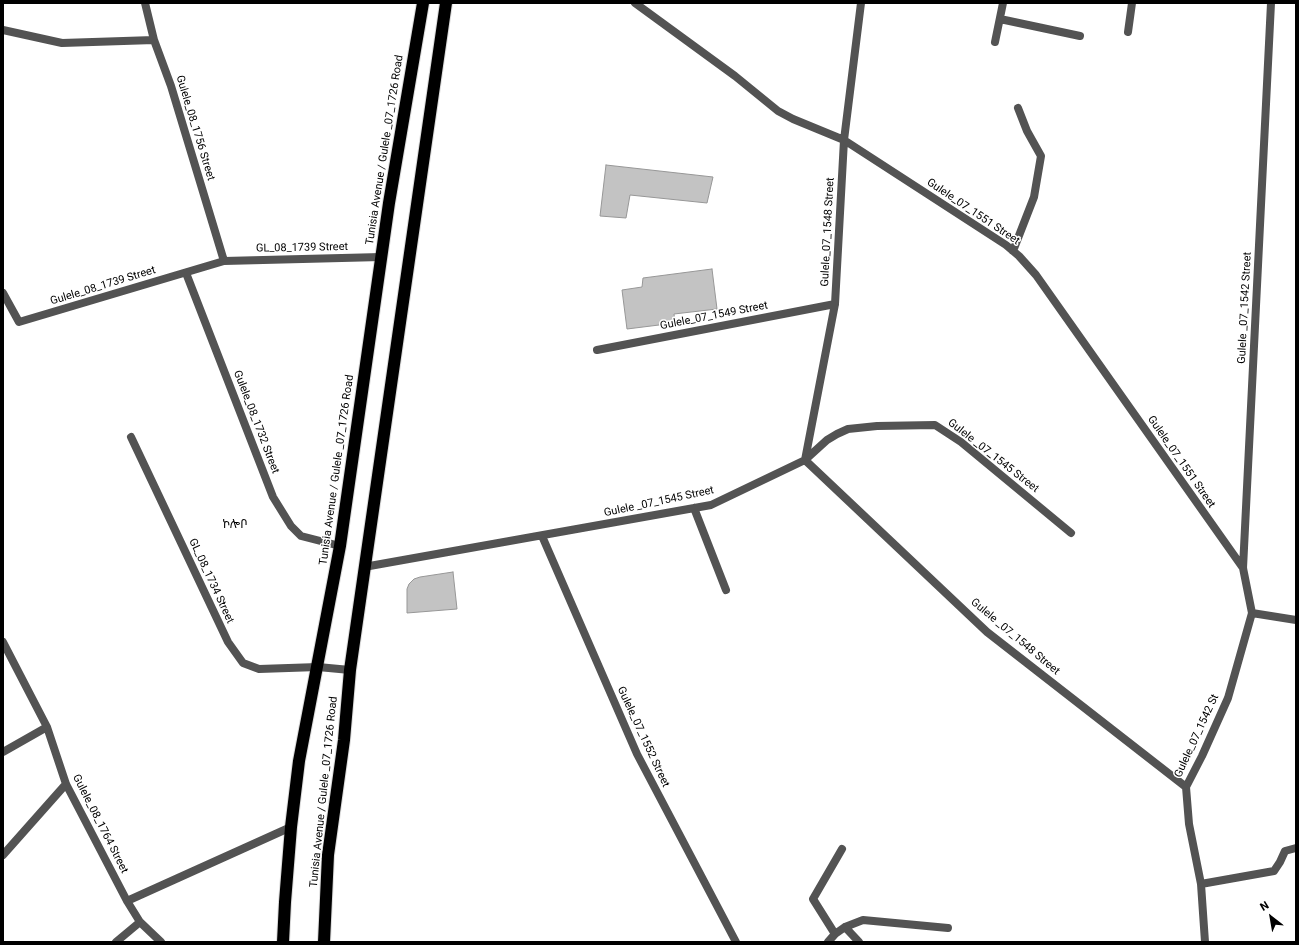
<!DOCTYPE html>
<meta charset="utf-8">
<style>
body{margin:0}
#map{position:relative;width:1299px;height:945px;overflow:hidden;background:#fff;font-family:Roboto,sans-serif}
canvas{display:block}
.frame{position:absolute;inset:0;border:4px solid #000;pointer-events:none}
.north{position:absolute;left:1251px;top:897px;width:40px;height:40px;-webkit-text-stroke:3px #fff;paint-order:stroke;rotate:329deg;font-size:11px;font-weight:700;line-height:16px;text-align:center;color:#000}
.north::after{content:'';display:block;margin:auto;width:14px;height:18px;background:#000;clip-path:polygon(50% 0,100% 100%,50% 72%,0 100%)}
</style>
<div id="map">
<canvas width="1299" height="945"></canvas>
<div class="frame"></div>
<div class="north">N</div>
</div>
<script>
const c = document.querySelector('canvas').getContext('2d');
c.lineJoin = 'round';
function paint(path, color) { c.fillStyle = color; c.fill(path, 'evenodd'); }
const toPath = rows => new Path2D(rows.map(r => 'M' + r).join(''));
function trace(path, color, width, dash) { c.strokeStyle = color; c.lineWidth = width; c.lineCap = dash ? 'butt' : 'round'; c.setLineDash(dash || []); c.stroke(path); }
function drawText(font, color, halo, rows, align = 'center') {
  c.font = font + ' Roboto,"Noto Sans Ethiopic",sans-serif'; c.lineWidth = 3; c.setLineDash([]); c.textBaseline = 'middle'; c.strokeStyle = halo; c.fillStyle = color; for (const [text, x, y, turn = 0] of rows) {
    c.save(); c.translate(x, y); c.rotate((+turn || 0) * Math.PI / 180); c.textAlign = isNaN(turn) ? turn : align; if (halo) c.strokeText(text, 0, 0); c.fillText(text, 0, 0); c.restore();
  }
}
const building = toPath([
 [606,165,713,177,707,203,630,195,626,218,600,216,606,165],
 [712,269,717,309,674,314,675,323,627,329,622,290,642,287,643,278,712,269],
 [453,572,457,609,407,613,407,589,409,584,414,579,420,577,453,572]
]);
paint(building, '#c3c3c3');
trace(building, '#979797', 1);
const highway = toPath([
 [283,942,285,902,291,827,299,761,340,546,389,203,423,3],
 [324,942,328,855,344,740,350,670,446,3]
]);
trace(highway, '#dbdbdb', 14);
trace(toPath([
 [145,3,154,40,171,86,224,261],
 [635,3,735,76,778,111,793,119,844,140,1006,245,1019,256,1036,275,1243,568],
 [1000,19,1080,36],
 [3,30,62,43,154,40],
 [1128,32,1132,3],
 [995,42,1003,3],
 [1013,251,1034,197,1041,156,1027,131,1018,108],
 [186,273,273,497,291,526,301,536,340,546],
 [3,293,19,322,224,261,381,257],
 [597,350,835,304],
 [131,437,228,642,243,663,259,669,318,667,350,670],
 [805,460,987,632,1186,787],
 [805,460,835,304,844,140,861,3],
 [694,508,726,590],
 [542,536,637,754,736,942],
 [364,567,711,505,805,460,827,440,837,434,848,429,877,426,935,425,961,442,1071,533],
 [1252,613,1296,620],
 [3,642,47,727,66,784,127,901,140,922,161,942],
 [3,752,47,727],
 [3,855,66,784],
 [1201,884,1274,871,1280,862,1285,851,1296,848],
 [127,901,291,827],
 [845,927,859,942],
 [835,934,813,899,842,849],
 [116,942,140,922],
 [828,942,835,934,845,927,863,920,948,928],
 [1205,942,1201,884,1189,824,1186,787,1202,756,1228,698,1252,613,1243,568,1271,3]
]), '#535353', 8);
trace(highway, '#000', 12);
drawText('11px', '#000', '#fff', [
 ["Gulele_08_1756 Street",195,128,73],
 ["Tunisia Avenue / Gulele _07_1726 Road",385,150,-81],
 ["Gulele_07_1551 Street",973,212,34],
 ["Gulele_07_1548 Street",828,232,-87],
 ["GL_08_1739 Street",302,248,-1],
 ["Gulele_08_1739 Street",103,286,-17],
 ["Gulele _07_1542 Street",1245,308,-87],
 ["Gulele_07_1549 Street",714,316,-11],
 ["Gulele_08_1732 Street",256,422,69],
 ["Gulele _07_1545 Street",993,456,38],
 ["Gulele_07_1551 Street",1181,462,55],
 ["Tunisia Avenue / Gulele _07_1726 Road",337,470,-82],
 ["Gulele _07_1545 Street",659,502,-12],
 ["GL_08_1734 Street",211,581,65],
 ["Gulele _07_1548 Street",1015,637,40],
 ["Gulele_07_1542 St",1197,736,-65],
 ["Gulele_07_1552 Street",643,737,65],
 ["Tunisia Avenue / Gulele _07_1726 Road",324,792,-84],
 ["Gulele_08_1764 Street",100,824,63]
]);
drawText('12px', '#000', '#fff', [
 ["ኮሎቦ",235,525]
]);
</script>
